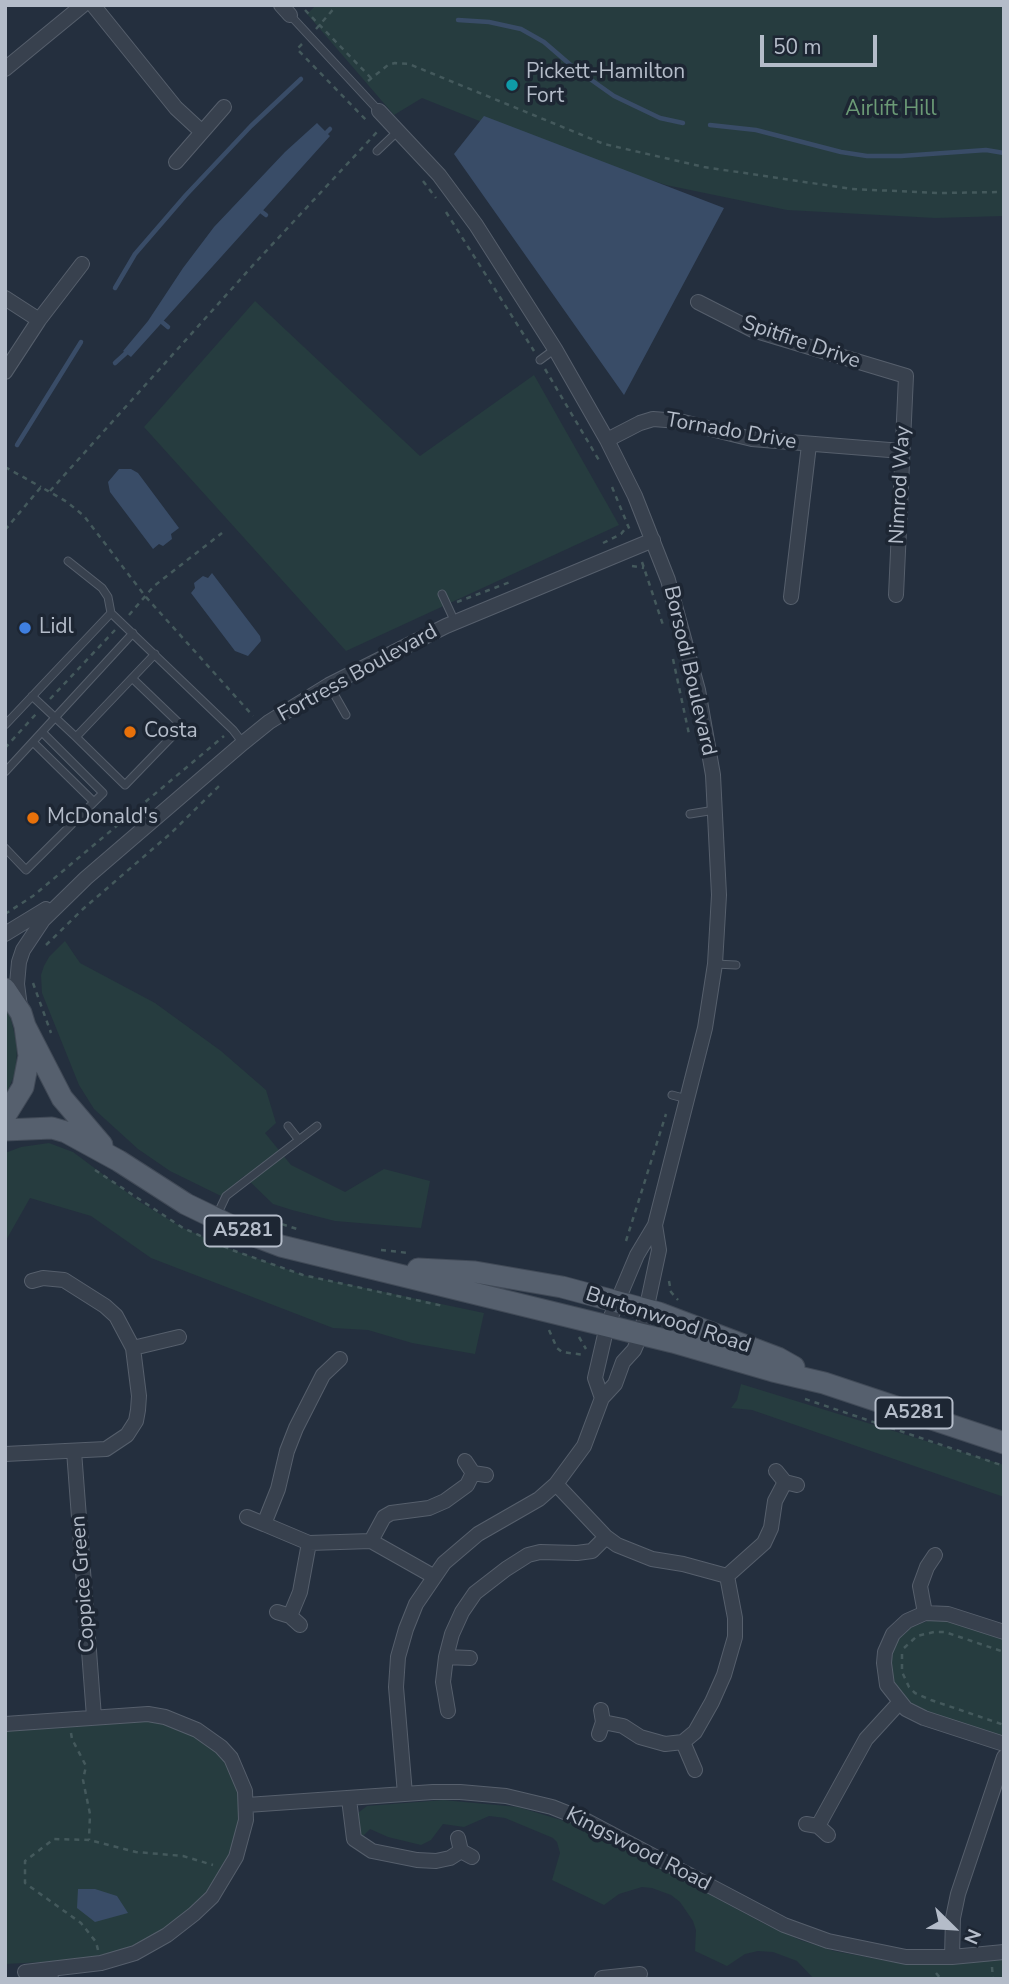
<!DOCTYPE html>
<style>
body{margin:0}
#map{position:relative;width:1009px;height:1984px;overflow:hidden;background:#242f3e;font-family:"Nunito Sans",sans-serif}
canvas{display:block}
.frame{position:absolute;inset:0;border:7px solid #b4bcc9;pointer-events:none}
.north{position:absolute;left:918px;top:1893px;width:70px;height:70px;-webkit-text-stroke:5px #1d2633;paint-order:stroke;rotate:114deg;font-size:19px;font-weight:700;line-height:28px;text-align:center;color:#b4bcc9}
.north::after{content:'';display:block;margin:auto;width:24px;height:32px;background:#b4bcc9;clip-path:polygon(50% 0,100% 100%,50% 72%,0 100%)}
.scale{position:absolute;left:760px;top:35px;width:117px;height:32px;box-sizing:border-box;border:4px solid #b4bcc9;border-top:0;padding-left:9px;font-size:21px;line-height:24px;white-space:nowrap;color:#b4bcc9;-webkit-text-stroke:5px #1d2633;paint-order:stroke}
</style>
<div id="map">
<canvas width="1009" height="1984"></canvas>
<div class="frame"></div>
<div class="north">N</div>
<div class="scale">50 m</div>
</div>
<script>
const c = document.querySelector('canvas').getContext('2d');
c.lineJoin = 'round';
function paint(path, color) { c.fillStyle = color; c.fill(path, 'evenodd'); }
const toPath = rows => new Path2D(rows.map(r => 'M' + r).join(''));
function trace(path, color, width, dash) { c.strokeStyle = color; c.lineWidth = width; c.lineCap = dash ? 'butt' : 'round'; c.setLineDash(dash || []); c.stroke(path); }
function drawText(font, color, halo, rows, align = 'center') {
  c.font = font + ' "Nunito Sans",sans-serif'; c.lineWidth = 7; c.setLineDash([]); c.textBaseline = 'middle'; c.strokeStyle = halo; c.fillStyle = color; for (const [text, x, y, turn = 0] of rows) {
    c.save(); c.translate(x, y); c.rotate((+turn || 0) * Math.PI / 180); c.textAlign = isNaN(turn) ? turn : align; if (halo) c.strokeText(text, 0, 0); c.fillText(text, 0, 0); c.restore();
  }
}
paint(toPath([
 [316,5,1004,5,1004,216,935,218,787,210,666,185,527,140,422,98,394,115,307,14],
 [255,301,420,456,534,375,619,525,346,651,144,427],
 [65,941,80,963,155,1003,221,1051,266,1090,276,1123,265,1133,291,1165,345,1192,384,1169,430,1181,421,1228,335,1221,292,1210,273,1204,244,1176,221,1196,170,1171,138,1149,94,1109,79,1085,42,993,41,975,44,966,49,957],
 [5,1009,10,1016,17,1043,16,1071,5,1097],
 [49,1143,73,1152,140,1202,183,1228,233,1250,303,1275,484,1313,475,1354,412,1343,368,1330,333,1328,151,1258,91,1216,30,1198,5,1242,5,1153,21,1147],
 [741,1384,1004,1465,1004,1497,752,1410,731,1408,737,1400],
 [933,1619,955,1622,1004,1638,1004,1738,912,1707,893,1685,890,1659,896,1641,909,1628],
 [142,1720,154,1721,182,1728,213,1749,228,1765,238,1791,241,1819,226,1862,206,1892,190,1909,174,1922,139,1943,121,1950,82,1960,5,1964,5,1731],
 [443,1800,518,1807,581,1826,765,1924,800,1940,834,1951,909,1965,955,1964,1004,1959,1004,1979,814,1979,797,1961,773,1952,758,1951,745,1954,727,1966,695,1951,696,1930,693,1921,680,1902,671,1895,652,1888,642,1887,619,1894,604,1905,552,1880,560,1853,557,1842,553,1838,505,1818,489,1816,464,1827,443,1824,431,1840,421,1845,388,1837,370,1829,362,1837,360,1834,357,1819,359,1812,367,1806]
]), '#263c3f');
paint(toPath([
 [484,116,724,208,624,395,454,154],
 [317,123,330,136,131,357,123,351,148,321,183,268,214,227,285,152],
 [119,469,131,469,138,473,179,528,171,534,172,539,163,546,159,544,153,549,110,492,108,482],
 [212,573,260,636,261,641,248,656,235,651,191,593,195,588,194,583,203,576,208,578],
 [78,1889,95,1889,117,1896,128,1913,95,1922,77,1908]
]), '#394c67');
trace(toPath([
 [458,20,489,22,521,29,544,42,573,67,614,96,660,118,683,123],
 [710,125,756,130,841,152,867,156,901,156,986,150,1004,153],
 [327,132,330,129],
 [262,212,266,215],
 [115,288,135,254,186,195,251,126,301,79],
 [162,322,168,327],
 [115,363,126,353],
 [17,445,81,342]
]), '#394c67', 4.5);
const service = toPath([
 [290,15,379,111],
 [377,151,398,131],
 [540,360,555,349],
 [68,561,102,588,108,597,111,613,233,730,243,743],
 [442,594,455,622],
 [329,685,346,715],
 [32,696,76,737,155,654],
 [5,725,111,613],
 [42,732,103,793,94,802],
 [76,737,125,785,182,726,132,678],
 [5,772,133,633],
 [690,814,715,810],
 [5,848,26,870,94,802,33,742],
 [715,964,736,965],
 [672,1095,687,1099],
 [288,1126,299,1140],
 [217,1215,226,1196,317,1126]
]);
const minor = toPath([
 [93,5,176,108,202,132],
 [281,5,290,15],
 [5,69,83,5],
 [379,111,439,175,476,225,555,349,607,440,635,496,668,580,698,690,713,775,719,895,715,964,705,1028,655,1225,637,1255,607,1326,595,1378,602,1398],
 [176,162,224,107],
 [5,298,39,320],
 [698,302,753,330,906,376,896,595],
 [5,372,39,320,82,264],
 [607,440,640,423,653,419,679,421,752,439,902,451],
 [791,597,809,445],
 [5,934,46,909],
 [20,1007,17,984,19,962,23,950,43,920,86,878,243,743,269,722,329,685,446,626,653,540],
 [133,1348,179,1337],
 [340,1359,323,1375,296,1428,287,1451,278,1489,264,1524,309,1543,371,1541,433,1576],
 [74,1451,94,1717],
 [5,1454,106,1449,127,1435,136,1421,138,1410,139,1396,133,1348,116,1316,105,1306,64,1280,43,1278,32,1281],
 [465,1461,473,1473,486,1475],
 [776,1471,785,1482,797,1485],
 [556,1484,606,1537,617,1545,652,1559,683,1564,727,1576],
 [247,1517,264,1524],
 [371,1541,384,1517,391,1513,429,1508,445,1501,467,1485,473,1473],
 [727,1576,764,1543,771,1528,775,1501,785,1482],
 [277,1612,290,1616,300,1625],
 [925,1613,920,1586,927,1567,935,1555],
 [290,1616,300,1592,309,1543],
 [1004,1632,948,1614,925,1613,907,1621,893,1634,885,1652,884,1663,887,1685,906,1709,924,1718,1004,1744],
 [446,1657,452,1634,462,1612,475,1593,506,1569,528,1555,540,1552,577,1553,592,1551,606,1537],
 [448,1711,443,1682,446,1657,470,1658],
 [603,1722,623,1726,640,1737,665,1744,683,1742,695,1732,712,1702,724,1675,735,1637,735,1618,727,1576],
 [5,1724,148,1714,165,1717,197,1730,221,1747,231,1758,245,1791,246,1820,236,1857,212,1897,194,1914,167,1935,135,1953,101,1963,50,1969],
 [599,1734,603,1722,601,1710],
 [683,1742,695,1770],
 [405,1794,396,1687,398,1657,406,1629,416,1604,444,1563,478,1534,539,1499,556,1484,584,1446,602,1398,615,1384,623,1362,634,1350,641,1334,659,1250,655,1225],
 [349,1799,354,1839,372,1851,417,1860,436,1861,450,1858,461,1851],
 [247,1805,433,1792,460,1792,506,1796,552,1807,587,1821,784,1925,828,1941,906,1957,952,1957,1004,1952],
 [806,1824,818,1826,828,1835],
 [818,1826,866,1739,899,1703],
 [458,1838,461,1851,472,1857],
 [952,1957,953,1918,958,1894,1004,1757],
 [25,1972,50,1969,51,1979],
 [602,1978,640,1974]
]);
const primary = toPath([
 [5,989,21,1013,25,1026,29,1056,23,1087,5,1116],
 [25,1026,62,1098,102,1145],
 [5,1130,52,1128,66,1132,119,1161,186,1204,244,1232,281,1246,673,1342,773,1371,824,1383,1004,1443],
 [418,1269,475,1272,562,1287,659,1313,778,1358,794,1367]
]);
trace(service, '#565f6c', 9);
trace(minor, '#565f6c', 16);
trace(primary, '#414a57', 23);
trace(toPath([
 [305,10,371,78],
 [316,29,337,5],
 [302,44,297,49,366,120],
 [368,81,388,65,395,63,409,64,604,144,704,167,852,189,939,193,1004,192],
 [423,181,436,198],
 [446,212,534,351],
 [545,369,600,462],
 [5,467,41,487],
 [612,487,631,533],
 [50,491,255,263,377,132],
 [5,530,41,487,67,502,84,516,145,596,253,716],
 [603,543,621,534,628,525],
 [642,562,663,625],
 [632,566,644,568],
 [457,602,513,581],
 [129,615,154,586,222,533],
 [673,659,689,734],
 [50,699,115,630],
 [5,748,36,714],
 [5,914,33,896,224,736],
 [46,945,83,909,170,834,221,784],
 [33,983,51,1033],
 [95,1170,183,1228,232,1250,303,1275,443,1306],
 [263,1218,300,1230],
 [626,1241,666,1114],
 [381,1250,409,1253],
 [669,1281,671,1292,678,1300],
 [549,1330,557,1348,562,1352,585,1355],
 [579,1337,586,1349],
 [805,1399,1004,1466],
 [904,1648,917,1636,934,1632,945,1632,1004,1652],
 [902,1654,902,1672,909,1687,915,1693,931,1700,1004,1725],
 [71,1733,72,1739,86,1766,83,1780,90,1814,89,1840],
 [98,1950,96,1942,81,1923,25,1883,25,1861,54,1839,89,1840,136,1852,183,1856,213,1865],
 [992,1967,993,1979],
 [936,1973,941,1979]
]), '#44595c', 2.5, [5, 5]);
trace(service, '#38414e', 7);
trace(minor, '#38414e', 14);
trace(primary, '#56606e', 21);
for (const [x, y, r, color] of [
 [512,85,7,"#0f9aa8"],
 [25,628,7,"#3f7fe0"],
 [130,732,7,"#e8710a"],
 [33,818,7,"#e8710a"]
]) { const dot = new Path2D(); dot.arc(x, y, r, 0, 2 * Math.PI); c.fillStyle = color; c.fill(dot); trace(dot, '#1d2633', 2.5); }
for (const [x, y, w] of [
 [243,1231,77],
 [914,1413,77]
]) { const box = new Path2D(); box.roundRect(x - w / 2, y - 15.5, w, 31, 5); c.fillStyle = '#1d2633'; c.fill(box); trace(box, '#b4bcc9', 2); }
drawText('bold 19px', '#b4bcc9', null, [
 ["A5281",243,1231],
 ["A5281",914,1413]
]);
drawText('21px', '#b4bcc9', '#1d2633', [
 ["Pickett-Hamilton",526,73],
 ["Fort",526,97],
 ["Lidl",39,628],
 ["Costa",144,732],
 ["McDonald's",47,818]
], 'left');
drawText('21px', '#6b9a76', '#1d2633', [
 ["Airlift Hill",891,110]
]);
drawText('21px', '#b4bcc9', '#1d2633', [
 ["Spitfire Drive",801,343,19],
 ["Tornado Drive",731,432,10],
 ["Nimrod Way",901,485,-87],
 ["Borsodi Boulevard",689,671,77],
 ["Fortress Boulevard",358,674,-29],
 ["Burtonwood Road",668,1321,18],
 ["Coppice Green",84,1584,-94],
 ["Kingswood Road",638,1850,27]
]);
</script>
